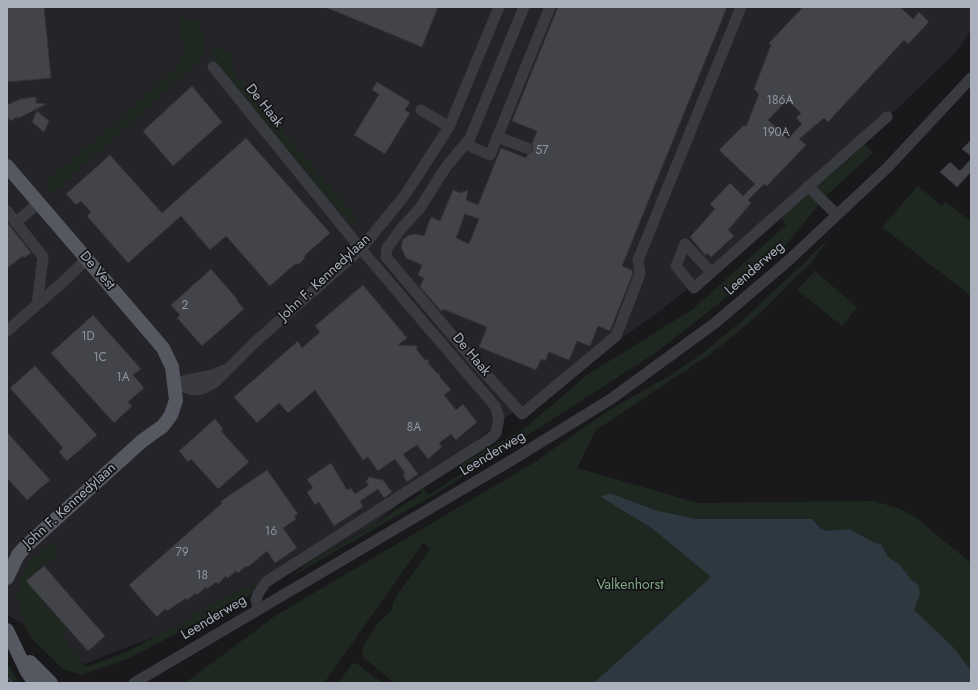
<!DOCTYPE html>
<style>
body{margin:0}
#map{position:relative;width:978px;height:690px;overflow:hidden;background:#19191c;font-family:Jost,sans-serif}
canvas{display:block}
.frame{position:absolute;inset:0;border:8px solid #aab0bc;pointer-events:none}
</style>
<div id="map">
<canvas width="978" height="690"></canvas>
<div class="frame"></div>
</div>
<script>
const c = document.querySelector('canvas').getContext('2d');
c.lineJoin = 'round';
function paint(path, color) { c.fillStyle = color; c.fill(path, 'evenodd'); }
const toPath = rows => new Path2D(rows.map(r => 'M' + r).join(''));
function trace(path, color, width, dash) { c.strokeStyle = color; c.lineWidth = width; c.lineCap = dash ? 'butt' : 'round'; c.setLineDash(dash || []); c.stroke(path); }
function drawText(font, color, halo, rows, align = 'center') {
  c.font = font + ' Jost,sans-serif'; c.lineWidth = 3.5; c.setLineDash([]); c.textBaseline = 'middle'; c.strokeStyle = halo; c.fillStyle = color; for (const [text, x, y, turn = 0] of rows) {
    c.save(); c.translate(x, y); c.rotate((+turn || 0) * Math.PI / 180); c.textAlign = isNaN(turn) ? turn : align; if (halo) c.strokeText(text, 0, 0); c.fillText(text, 0, 0); c.restore();
  }
}
paint(toPath([
 [7,7,971,7,971,31,953,55,825,178,659,312,498,423,373,525,287,575,220,611,84,664,7,614]
]), '#252529');
paint(toPath([
 [205,18,198,24,205,43,204,57,53,193,43,183,97,139,182,62,183,51,180,19],
 [218,48,225,49,231,53,235,75,360,222,354,228,228,79,210,54],
 [865,144,873,153,826,196,780,252,707,313,654,354,439,492,287,579,316,558,356,536,422,493,420,490,423,488,428,495,462,473,458,466,525,428,587,375,693,309,786,225,781,217],
 [918,186,942,206,945,201,971,222,971,296,882,227],
 [830,238,810,264,759,314,716,350,596,430,572,479,577,468,698,503,873,501,898,508,915,517,971,563,971,683,394,683,362,656,363,647,378,623,391,611,394,600,430,549,423,543,324,683,185,683,275,616,535,462,609,410,669,376,703,353,744,319],
 [815,271,857,307,842,326,797,290],
 [52,543,59,551,54,558,33,576,69,628,64,635,64,639,86,667,127,652,223,599,258,582,250,595,237,605,200,621,128,659,81,675,63,669,35,642,27,631,17,600,18,587,28,563],
 [7,663,19,683,16,683,7,674],
 [356,663,382,683,338,683,352,664]
]), '#1e2720');
paint(toPath([
 [609,493,658,511,696,519,812,519,821,529,827,531,849,529,875,543,881,544,888,557,900,565,911,580,918,584,920,594,914,610,954,648,971,671,971,683,594,683,711,577,653,529,601,497]
]), '#2d3841');
trace(toPath([
 [7,677,13,683]
]), '#2d3841', 2.5);
const building = toPath([
 [7,7,44,7,51,78,7,82,7,7],
 [325,7,438,7,422,47,325,7],
 [558,7,727,7,622,266,632,270,633,273,610,331,598,326,590,346,577,341,569,360,549,352,545,361,541,359,536,370,479,347,487,327,443,309,442,312,420,287,424,278,418,275,422,265,406,258,401,247,403,239,409,235,415,234,424,236,431,217,440,221,453,190,461,193,468,190,466,200,478,205,501,148,526,158,527,155,533,151,532,143,537,131,512,121,558,7],
 [465,214,479,219,469,244,456,238,465,214],
 [803,7,900,7,913,19,919,12,929,22,908,44,904,40,828,122,824,118,799,139,806,145,767,186,764,184,748,200,751,203,728,230,734,236,711,257,707,253,705,255,690,237,715,209,710,204,730,183,743,196,755,184,719,150,744,125,746,127,759,94,754,89,771,45,769,43,803,7],
 [787,100,801,113,796,118,802,124,788,139,768,120,787,100],
 [377,82,410,102,405,110,410,113,385,154,354,135,379,94,372,90,377,82],
 [192,86,222,122,173,166,143,131,192,86],
 [36,97,36,103,46,104,19,118,17,117,10,121,7,115,7,105,20,99,36,97],
 [37,111,49,121,44,132,32,122,37,111],
 [246,138,330,233,305,255,304,259,299,264,295,264,270,286,226,236,210,250,181,216,128,263,87,216,91,212,81,201,76,205,66,194,110,155,162,213,246,138],
 [971,140,971,156,962,149,971,140],
 [971,159,971,172,957,187,940,172,950,162,960,171,971,159],
 [7,222,31,253,24,258,23,256,7,268,7,222],
 [211,269,238,300,237,301,244,309,202,346,177,318,180,315,171,305,211,269],
 [363,285,407,338,398,345,417,346,417,350,425,360,429,360,428,363,437,373,440,374,440,377,451,390,444,395,456,410,463,404,477,422,456,440,451,434,439,443,442,447,428,459,417,445,403,454,418,474,407,482,403,475,405,473,395,459,378,471,368,457,363,460,315,390,288,413,279,403,257,423,234,397,298,341,302,348,320,332,315,326,363,285],
 [93,315,141,369,133,375,144,388,128,402,132,406,114,423,51,353,93,315],
 [35,366,97,435,67,461,59,452,63,448,10,388,35,366],
 [215,419,223,429,221,431,249,462,218,489,191,459,188,462,179,451,215,419],
 [7,432,50,480,27,500,7,478,7,432],
 [331,463,347,490,351,488,355,494,369,485,366,482,369,477,383,480,392,492,384,498,378,489,360,501,363,507,334,526,319,502,315,505,307,492,313,488,307,479,331,463],
 [267,470,298,514,294,516,296,519,283,528,297,548,275,563,267,551,248,567,246,566,238,573,236,571,228,578,226,576,218,584,216,582,207,589,206,587,197,595,196,593,187,600,186,598,167,611,165,609,157,617,129,585,222,503,221,501,267,470],
 [44,566,105,636,88,651,26,581,44,566]
]);
paint(building, '#434449');
trace(building, '#333338', 1);
trace(toPath([
 [524,7,470,138,446,167,420,208,401,229,387,248,386,257,474,361,522,414,616,336,640,274,638,260,741,7],
 [213,67,361,249,495,406,499,418,496,433,491,438,266,582,258,594,256,600,259,609],
 [421,110,449,127],
 [497,137,527,148],
 [465,144,490,155,550,7],
 [808,186,837,215],
 [7,211,43,257,37,305],
 [16,222,39,203],
 [711,272,685,244,676,266,694,288,887,117],
 [7,331,64,281,87,259],
 [174,383,193,390,202,389,214,383,255,342,361,249,405,195,449,127,499,7],
 [174,383,212,375,224,370],
 [134,683,512,460,611,399,715,323,788,261,888,167,971,78]
]), '#3a3b41', 11);
trace(toPath([
 [7,166,163,348,172,367,176,400,171,415,163,426,142,441,26,546,18,555,7,578],
 [7,630,27,672,35,683],
 [30,662,51,683]
]), '#555860', 14);
drawText('12px', '#90959f', null, [
 ["186A",780,101],
 ["190A",776,133],
 ["57",542,151],
 ["2",185,306],
 ["1D",88,337],
 ["1C",100,358],
 ["1A",123,378],
 ["8A",414,428],
 ["16",271,532],
 ["79",182,553],
 ["18",202,576]
]);
drawText('14px', '#aab0bc', '#141417', [
 ["De Haak",264,106,51],
 ["Leenderweg",755,269,-41],
 ["De Vest",97,271,49],
 ["John F. Kennedylaan",325,278,-43],
 ["De Haak",471,355,50],
 ["Leenderweg",493,454,-31],
 ["John F. Kennedylaan",70,506,-42],
 ["Leenderweg",214,618,-31]
]);
drawText('14px', '#80a983', '#141417', [
 ["Valkenhorst",630,586]
]);
</script>
